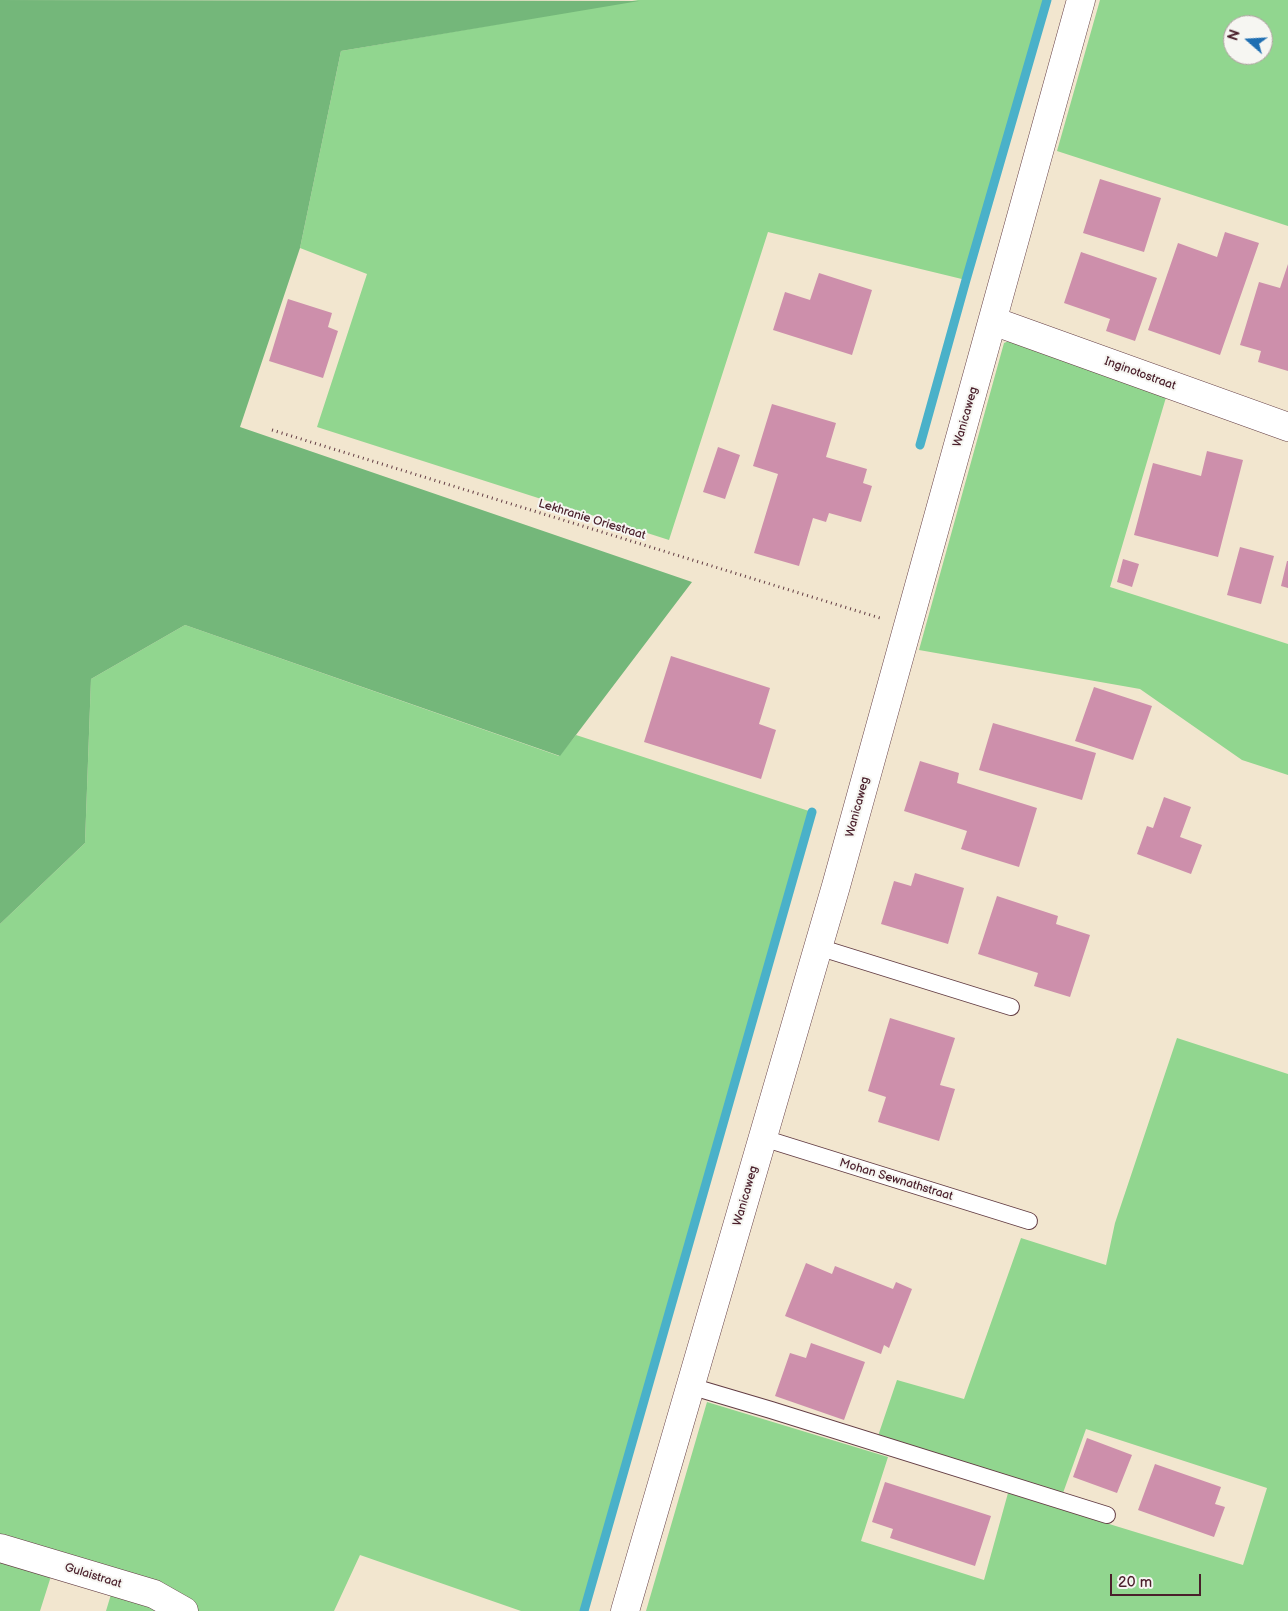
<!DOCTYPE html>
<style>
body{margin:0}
#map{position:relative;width:1288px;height:1611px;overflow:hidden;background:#f2e6cf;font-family:"Balsamiq Sans",sans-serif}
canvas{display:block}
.north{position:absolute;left:1223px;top:15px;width:50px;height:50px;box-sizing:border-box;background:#f6f6f2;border:1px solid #b1a0a2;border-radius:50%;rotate:289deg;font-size:14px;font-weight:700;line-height:20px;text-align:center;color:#4a1f2b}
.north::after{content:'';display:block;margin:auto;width:18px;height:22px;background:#1f6fb2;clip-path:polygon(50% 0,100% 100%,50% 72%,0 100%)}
.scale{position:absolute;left:1110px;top:1574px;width:91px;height:22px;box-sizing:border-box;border:2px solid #4a1f2b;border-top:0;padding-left:6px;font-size:15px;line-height:18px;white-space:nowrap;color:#4a1f2b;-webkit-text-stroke:4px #f6f6f2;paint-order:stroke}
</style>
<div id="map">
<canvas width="1288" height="1611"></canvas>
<div class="north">N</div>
<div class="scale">20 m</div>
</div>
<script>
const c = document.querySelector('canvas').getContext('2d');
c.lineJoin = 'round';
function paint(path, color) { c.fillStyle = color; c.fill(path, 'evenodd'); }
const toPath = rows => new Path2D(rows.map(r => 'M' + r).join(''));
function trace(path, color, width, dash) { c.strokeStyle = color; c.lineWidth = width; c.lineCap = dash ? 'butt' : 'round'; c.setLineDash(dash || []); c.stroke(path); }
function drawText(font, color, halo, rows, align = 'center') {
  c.font = font + ' "Balsamiq Sans",sans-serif'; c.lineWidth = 4; c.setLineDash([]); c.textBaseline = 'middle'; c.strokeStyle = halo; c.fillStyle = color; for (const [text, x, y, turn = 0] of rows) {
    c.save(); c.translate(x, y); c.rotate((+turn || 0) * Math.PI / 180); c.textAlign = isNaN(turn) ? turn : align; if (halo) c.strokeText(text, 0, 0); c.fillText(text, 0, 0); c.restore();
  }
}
paint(toPath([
 [638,0,1047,0,966,280,768,232,669,540,317,427,367,274,300,248,341,51],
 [1100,0,1288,0,1288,226,1057,151],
 [1233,25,1263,25,1263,55,1233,55],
 [1016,338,1167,394,1110,587,1288,644,1288,775,1242,760,1140,689,919,650,1004,343],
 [185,625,559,756,576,735,812,812,584,1611,521,1611,360,1555,334,1611,198,1611,191,1605,0,1538,0,924,85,843,91,679],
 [1177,1038,1288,1074,1288,1611,646,1611,707,1402,888,1457,861,1541,984,1580,1008,1493,1243,1565,1267,1488,1086,1429,1063,1493,878,1436,897,1380,964,1399,1021,1238,1106,1265,1115,1223],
 [0,1556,52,1573,40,1611,0,1611],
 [112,1591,170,1611,106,1611]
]), '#91d68f');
paint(toPath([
 [0,0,639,1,341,51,300,248,240,427,692,582,560,756,185,625,91,679,85,843,0,924]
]), '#74b77a');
trace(toPath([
 [920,445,966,280,1047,0],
 [584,1611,812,812]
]), '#4ab1c9', 9);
paint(toPath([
 [1100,179,1161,198,1144,252,1083,233],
 [1225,232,1259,243,1220,355,1148,330,1178,243,1217,257],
 [1081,252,1157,278,1135,341,1106,331,1110,319,1064,303],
 [1288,264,1288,371,1258,362,1261,351,1240,345,1259,282,1280,288],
 [819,273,872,290,852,355,773,330,785,292,810,300],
 [288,299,332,313,328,327,338,331,323,378,269,361],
 [772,404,836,423,826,457,867,469,863,483,872,486,861,522,829,513,826,522,813,518,799,566,754,553,778,474,753,466],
 [718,447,740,455,725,499,703,492],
 [1207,451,1243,460,1218,557,1134,535,1153,463,1201,476],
 [1240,547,1274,556,1261,604,1227,595],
 [1123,559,1139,564,1132,587,1117,582],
 [1287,561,1288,561,1288,588,1281,586],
 [671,656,770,688,759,724,776,730,761,779,644,742],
 [1094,687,1152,706,1133,760,1075,741],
 [993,723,1096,753,1082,800,979,770],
 [920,761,959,773,957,783,1037,808,1019,867,961,849,967,831,904,811],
 [1164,797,1191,807,1180,837,1202,845,1191,874,1137,854,1147,826,1153,828],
 [915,873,964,888,948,944,881,924,894,881,911,886],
 [997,896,1058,916,1056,924,1090,935,1070,997,1034,986,1038,973,978,954],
 [890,1018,955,1038,940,1085,955,1089,939,1141,878,1122,886,1097,868,1091],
 [806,1263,832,1274,835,1266,893,1289,896,1282,912,1289,889,1348,884,1345,881,1354,785,1316],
 [811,1343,865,1362,844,1420,775,1396,790,1353,806,1358],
 [1087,1438,1132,1455,1117,1493,1073,1477],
 [1155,1464,1221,1487,1215,1504,1225,1507,1214,1537,1138,1510],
 [885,1482,991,1516,975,1566,890,1538,893,1529,872,1522]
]), '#cd8fab');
const service = toPath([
 [818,947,1011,1007],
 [763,1138,1029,1221],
 [690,1386,771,1410,1107,1515]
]);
const minor = toPath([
 [993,321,1288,427],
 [0,1548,154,1594,184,1611]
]);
const tertiary = toPath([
 [625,1611,836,886,1081,0]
]);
trace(service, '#633d44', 18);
trace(minor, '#633d44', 29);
trace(tertiary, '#633d44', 29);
trace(toPath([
 [272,430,880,618]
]), '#633d44', 3, [1, 4]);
trace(service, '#fff', 16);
trace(minor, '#fff', 28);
trace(tertiary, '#fff', 28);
drawText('12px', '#4a1f2b', '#f6f6f2', [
 ["Inginotostraat",1140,374,20],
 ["Wanicaweg",966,417,-74],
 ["Lekhranie Oriestraat",592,520,17],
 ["Wanicaweg",858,807,-75],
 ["Mohan Sewnathstraat",896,1180,17],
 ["Wanicaweg",746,1196,-74],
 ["Gulaistraat",93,1576,17]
]);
</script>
